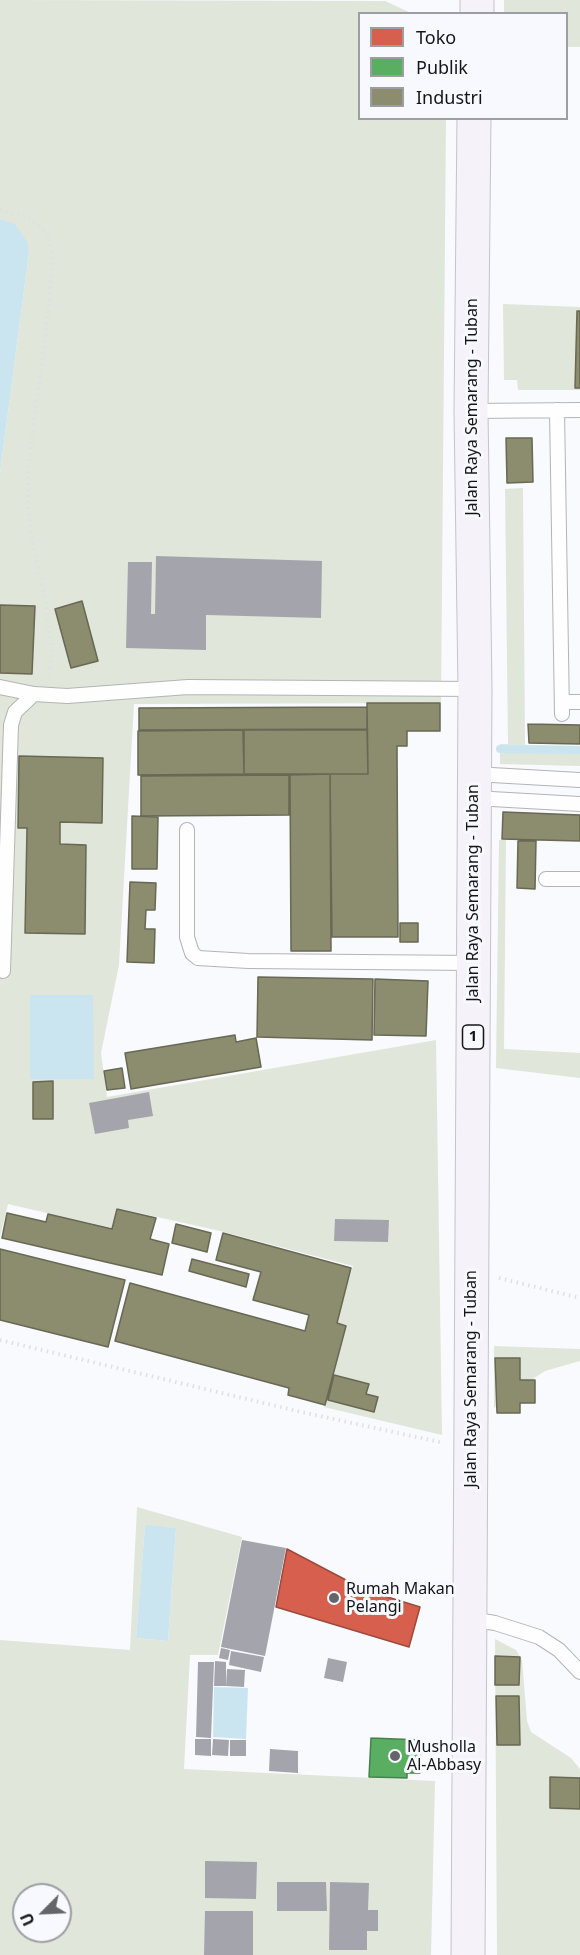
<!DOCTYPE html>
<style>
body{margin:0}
#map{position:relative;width:580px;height:1955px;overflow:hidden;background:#f8fafd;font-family:"Noto Sans",sans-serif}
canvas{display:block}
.legend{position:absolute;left:358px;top:12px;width:210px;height:108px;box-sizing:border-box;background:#f7f9fe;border:2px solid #9c9ea2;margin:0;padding:8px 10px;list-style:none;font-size:18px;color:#141517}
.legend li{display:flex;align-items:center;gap:12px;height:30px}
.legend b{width:30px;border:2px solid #9c9ea2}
.north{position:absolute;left:12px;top:1883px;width:60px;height:60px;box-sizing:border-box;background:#f7f9fe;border:2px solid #9c9ea2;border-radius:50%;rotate:246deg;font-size:16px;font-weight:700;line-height:24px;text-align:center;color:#141517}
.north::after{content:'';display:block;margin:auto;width:21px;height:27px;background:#646568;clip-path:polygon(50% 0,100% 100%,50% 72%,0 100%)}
</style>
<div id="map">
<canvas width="580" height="1955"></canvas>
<ul class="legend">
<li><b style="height:16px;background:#d6604d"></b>Toko</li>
<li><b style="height:16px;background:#5aae61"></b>Publik</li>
<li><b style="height:16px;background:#8c8c6e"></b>Industri</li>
</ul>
<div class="north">U</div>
</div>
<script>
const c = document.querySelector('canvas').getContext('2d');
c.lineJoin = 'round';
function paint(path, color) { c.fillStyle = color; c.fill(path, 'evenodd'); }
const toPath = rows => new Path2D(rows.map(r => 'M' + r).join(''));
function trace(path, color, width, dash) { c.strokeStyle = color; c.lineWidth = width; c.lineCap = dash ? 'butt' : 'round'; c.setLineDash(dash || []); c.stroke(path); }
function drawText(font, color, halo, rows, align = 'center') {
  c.font = font + ' "Noto Sans",sans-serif'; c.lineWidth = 6; c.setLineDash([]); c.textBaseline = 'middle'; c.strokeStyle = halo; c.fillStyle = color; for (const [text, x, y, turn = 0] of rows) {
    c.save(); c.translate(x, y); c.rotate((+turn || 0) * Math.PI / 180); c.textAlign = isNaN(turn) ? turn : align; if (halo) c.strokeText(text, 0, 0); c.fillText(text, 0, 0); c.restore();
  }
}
paint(toPath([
 [0,0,385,1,411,13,360,14,360,118,446,119,441,703,134,704,119,965,101,1053,107,1097,436,1040,442,1435,324,1407,334,1332,353,1266,220,1231,117,1208,112,1228,8,1204,0,1236,0,473,29,253,15,225,0,219],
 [30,1038,93,1079,30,1079],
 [504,0,580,0,580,47,567,47,566,14,504,13],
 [503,304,580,307,580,390,518,390,517,380,504,380],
 [523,488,525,745,580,746,580,766,500,764,500,744,508,744,505,489],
 [499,840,506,840,504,1049,580,1053,580,1078,496,1068],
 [494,1346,580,1349,580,1361,545,1371,514,1391,494,1408],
 [137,1507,242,1537,218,1655,190,1655,184,1769,435,1781,431,1955,0,1955,0,1640,130,1650],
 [145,1526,176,1528,168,1641,136,1638],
 [24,1895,60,1895,60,1931,24,1931],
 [495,1639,516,1650,522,1660,527,1721,531,1732,571,1758,580,1769,580,1955,497,1955]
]), '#e0e6da');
paint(toPath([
 [0,219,15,224,27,242,29,253,0,473],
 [30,995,93,995,94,1079,30,1079],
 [145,1525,176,1528,168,1641,136,1638],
 [214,1687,248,1688,246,1739,213,1737]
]), '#cae5f0');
const shops = toPath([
 [287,1549,365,1590,420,1607,409,1647,276,1607,287,1549]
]);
paint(shops, '#d6604d');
trace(shops, '#9c4a3d', 1.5);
const public = toPath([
 [371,1738,421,1740,420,1773,407,1773,407,1778,369,1777,371,1738]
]);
paint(public, '#5aae61');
trace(public, '#45804b', 1.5);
const industry = toPath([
 [577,311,580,311,580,388,575,388,577,311],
 [506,438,532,438,533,482,507,483,506,438],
 [82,601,98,661,71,668,55,609,82,601],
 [0,605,35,606,32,674,0,673,0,605],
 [367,703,440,703,440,731,407,731,407,746,397,746,398,937,332,937,330,774,368,774,367,703],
 [367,707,367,729,139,730,139,708,367,707],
 [528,724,580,725,580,744,529,743,528,724],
 [243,730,244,774,138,775,138,731,243,730],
 [244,730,367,730,368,774,244,774,244,730],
 [19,756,103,758,102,823,60,822,60,844,86,845,85,934,25,933,27,828,18,828,19,756],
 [330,774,331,951,291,951,290,775,330,774],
 [289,775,289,815,141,816,141,776,289,775],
 [503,812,580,815,580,841,502,839,503,812],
 [132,816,158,817,157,869,132,869,132,816],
 [518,841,536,841,535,889,517,888,518,841],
 [130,882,156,883,155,910,146,910,145,929,155,929,154,963,127,962,130,882],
 [400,923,418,923,418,942,400,942,400,923],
 [258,977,373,979,372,1040,257,1037,258,977],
 [375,979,428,981,426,1036,374,1035,375,979],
 [235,1035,236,1042,256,1038,261,1067,131,1089,125,1053,235,1035],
 [122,1068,125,1088,107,1090,104,1071,122,1068],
 [53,1081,53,1119,33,1119,33,1082,53,1081],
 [117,1209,156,1218,150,1239,169,1244,162,1275,2,1238,7,1213,46,1222,48,1214,112,1229,117,1209],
 [176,1224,211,1233,207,1252,172,1243,176,1224],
 [223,1233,351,1268,337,1323,346,1326,325,1405,288,1395,289,1388,115,1341,130,1283,305,1331,309,1315,253,1300,261,1272,216,1260,223,1233],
 [0,1249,125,1280,108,1347,0,1320,0,1249],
 [192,1259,249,1274,246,1287,189,1271,192,1259],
 [495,1358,520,1358,520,1380,535,1380,535,1403,520,1403,520,1413,497,1413,495,1358],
 [334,1375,369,1384,366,1394,378,1397,374,1412,328,1400,334,1375],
 [495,1656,520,1657,519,1685,495,1685,495,1656],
 [496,1696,519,1696,520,1745,497,1745,496,1696],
 [550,1777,580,1778,580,1809,550,1808,550,1777]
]);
paint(industry, '#8c8c6e');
trace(industry, '#686854', 1.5);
trace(toPath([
 [500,749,580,750]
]), '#cae5f0', 8);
paint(toPath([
 [156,556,322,561,321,618,206,615,206,650,126,648,128,562,152,562,151,614,155,614],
 [149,1092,153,1116,128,1120,129,1128,95,1134,89,1103],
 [335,1219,389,1220,388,1242,334,1241],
 [242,1540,286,1548,265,1656,221,1647],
 [221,1648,230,1650,228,1660,219,1658],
 [231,1651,264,1657,261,1672,229,1665],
 [328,1658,347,1662,343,1682,324,1678],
 [215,1661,226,1662,226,1686,214,1686],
 [198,1662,214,1662,211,1738,196,1737],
 [227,1669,245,1670,244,1687,226,1686],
 [195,1739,211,1739,211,1756,195,1755],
 [213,1739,229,1740,228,1756,212,1755],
 [230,1740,246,1740,246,1756,230,1756],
 [270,1749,298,1751,298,1773,269,1771],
 [205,1861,257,1862,256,1899,205,1898],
 [277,1882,326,1882,327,1911,277,1911],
 [330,1882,369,1883,368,1910,378,1910,378,1931,367,1931,367,1950,329,1950],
 [205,1911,253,1911,253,1955,204,1955]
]), '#a4a5ac');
const lane = toPath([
 [557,410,562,714],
 [471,411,580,410],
 [0,687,34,694,67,696,188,687,475,689],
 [562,702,580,702],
 [474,774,580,780],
 [474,798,580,804],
 [187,830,187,937,192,953,198,958,248,961,473,963],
 [546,879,580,879],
 [3,971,11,725,15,712,34,694],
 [470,1619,495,1623,539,1637,559,1650,580,1672]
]);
const highway = toPath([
 [477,14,477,0],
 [468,1955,475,689,471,411,474,118]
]);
trace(lane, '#b3b4b6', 16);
trace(highway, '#c5c2cb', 35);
trace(toPath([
 [0,210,27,217,40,226,49,237,52,253,50,298,28,469,28,502,30,530,45,599,52,651,49,674],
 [499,1278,580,1298],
 [0,1340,297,1411,444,1443]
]), '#dfe0e0', 4, [1.5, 4.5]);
trace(lane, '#fefeff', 14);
trace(highway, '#f5f2f9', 33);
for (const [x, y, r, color] of [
 [334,1598,6,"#646568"],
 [395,1756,6,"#646568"]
]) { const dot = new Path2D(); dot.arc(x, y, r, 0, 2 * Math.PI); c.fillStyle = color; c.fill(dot); trace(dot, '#f7f9fe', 2); }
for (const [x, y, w] of [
 [473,1037,21]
]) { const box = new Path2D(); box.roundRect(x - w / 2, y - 12, w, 24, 4.5); c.fillStyle = '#f7f9fe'; c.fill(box); trace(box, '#141517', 1.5); }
drawText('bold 15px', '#141517', null, [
 ["1",473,1037]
]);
drawText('16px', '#141517', '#f7f9fe', [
 ["Jalan Raya Semarang - Tuban",472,407,-90],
 ["Jalan Raya Semarang - Tuban",473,893,-90],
 ["Jalan Raya Semarang - Tuban",471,1379,-90]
]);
drawText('16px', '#141517', '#f7f9fe', [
 ["Rumah Makan",346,1589],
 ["Pelangi",346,1607],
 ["Musholla",407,1747],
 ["Al-Abbasy",407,1765]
], 'left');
</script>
